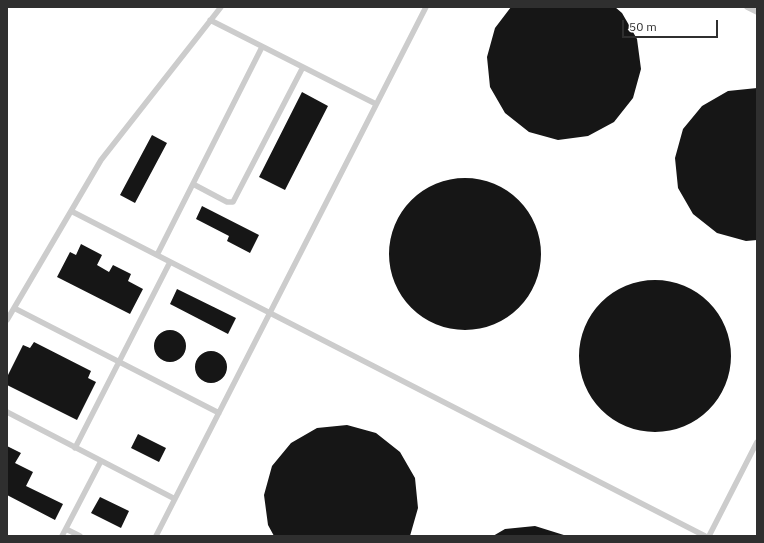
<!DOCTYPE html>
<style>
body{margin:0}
#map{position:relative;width:764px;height:543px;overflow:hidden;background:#fff;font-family:"IBM Plex Sans",sans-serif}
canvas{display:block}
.frame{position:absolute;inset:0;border:8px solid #2f2f2f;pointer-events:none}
.scale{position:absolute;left:622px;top:20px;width:96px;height:18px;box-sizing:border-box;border:2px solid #2f2f2f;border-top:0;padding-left:5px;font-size:12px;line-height:14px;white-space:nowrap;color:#2f2f2f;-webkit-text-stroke:3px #fff;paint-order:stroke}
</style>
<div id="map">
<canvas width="764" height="543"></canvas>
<div class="frame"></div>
<div class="scale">50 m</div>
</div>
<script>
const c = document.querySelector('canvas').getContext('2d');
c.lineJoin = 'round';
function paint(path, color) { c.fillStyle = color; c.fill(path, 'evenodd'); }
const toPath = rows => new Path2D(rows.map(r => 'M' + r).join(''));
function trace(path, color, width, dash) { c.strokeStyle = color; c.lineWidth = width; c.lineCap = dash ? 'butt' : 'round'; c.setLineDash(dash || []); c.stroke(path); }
paint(toPath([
 [511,7,615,7,622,13,637,39,641,69,633,98,614,122,588,136,558,140,529,132,505,113,490,87,487,57,495,28],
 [757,88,757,240,746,241,717,233,693,214,678,188,675,158,683,129,702,106,728,91],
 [302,92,328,106,285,190,259,177],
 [152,135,167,143,135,203,120,195],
 '389 254a76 76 0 1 1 152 0a76 76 0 1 1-152 0Z',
 [202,206,259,235,250,253,227,241,229,236,196,219],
 [81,244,102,255,97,265,109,272,113,265,131,274,128,281,143,289,130,314,57,277,70,252,76,255],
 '579 356a76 76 0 1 1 152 0a76 76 0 1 1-152 0Z',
 [177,289,236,318,228,334,170,304],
 '154 346a16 16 0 1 1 32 0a16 16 0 1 1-32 0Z',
 [34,342,91,371,88,378,96,382,77,420,7,385,7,377,23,345,30,348],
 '195 367a16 16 0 1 1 32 0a16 16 0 1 1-32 0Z',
 [347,425,376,433,400,452,415,478,418,508,410,536,274,536,268,525,264,495,272,466,291,443,317,428],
 [138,434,166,448,159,462,131,448],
 [7,446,21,453,15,463,33,472,26,486,63,504,55,520,7,495],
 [100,497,129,511,121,528,91,513],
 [535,526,567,536,493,536,505,529]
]), '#161616');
trace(toPath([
 [747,7,757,12],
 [210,20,376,104],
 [193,184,227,202,233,202,303,67],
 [71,211,705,536],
 [157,255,262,47],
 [14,308,219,413],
 [7,320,101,160,221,7],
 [7,412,175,499],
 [75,448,170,262],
 [66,529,80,536],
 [62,536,101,461],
 [156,536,426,7],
 [709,536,757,442]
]), '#ccc', 5.5);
</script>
